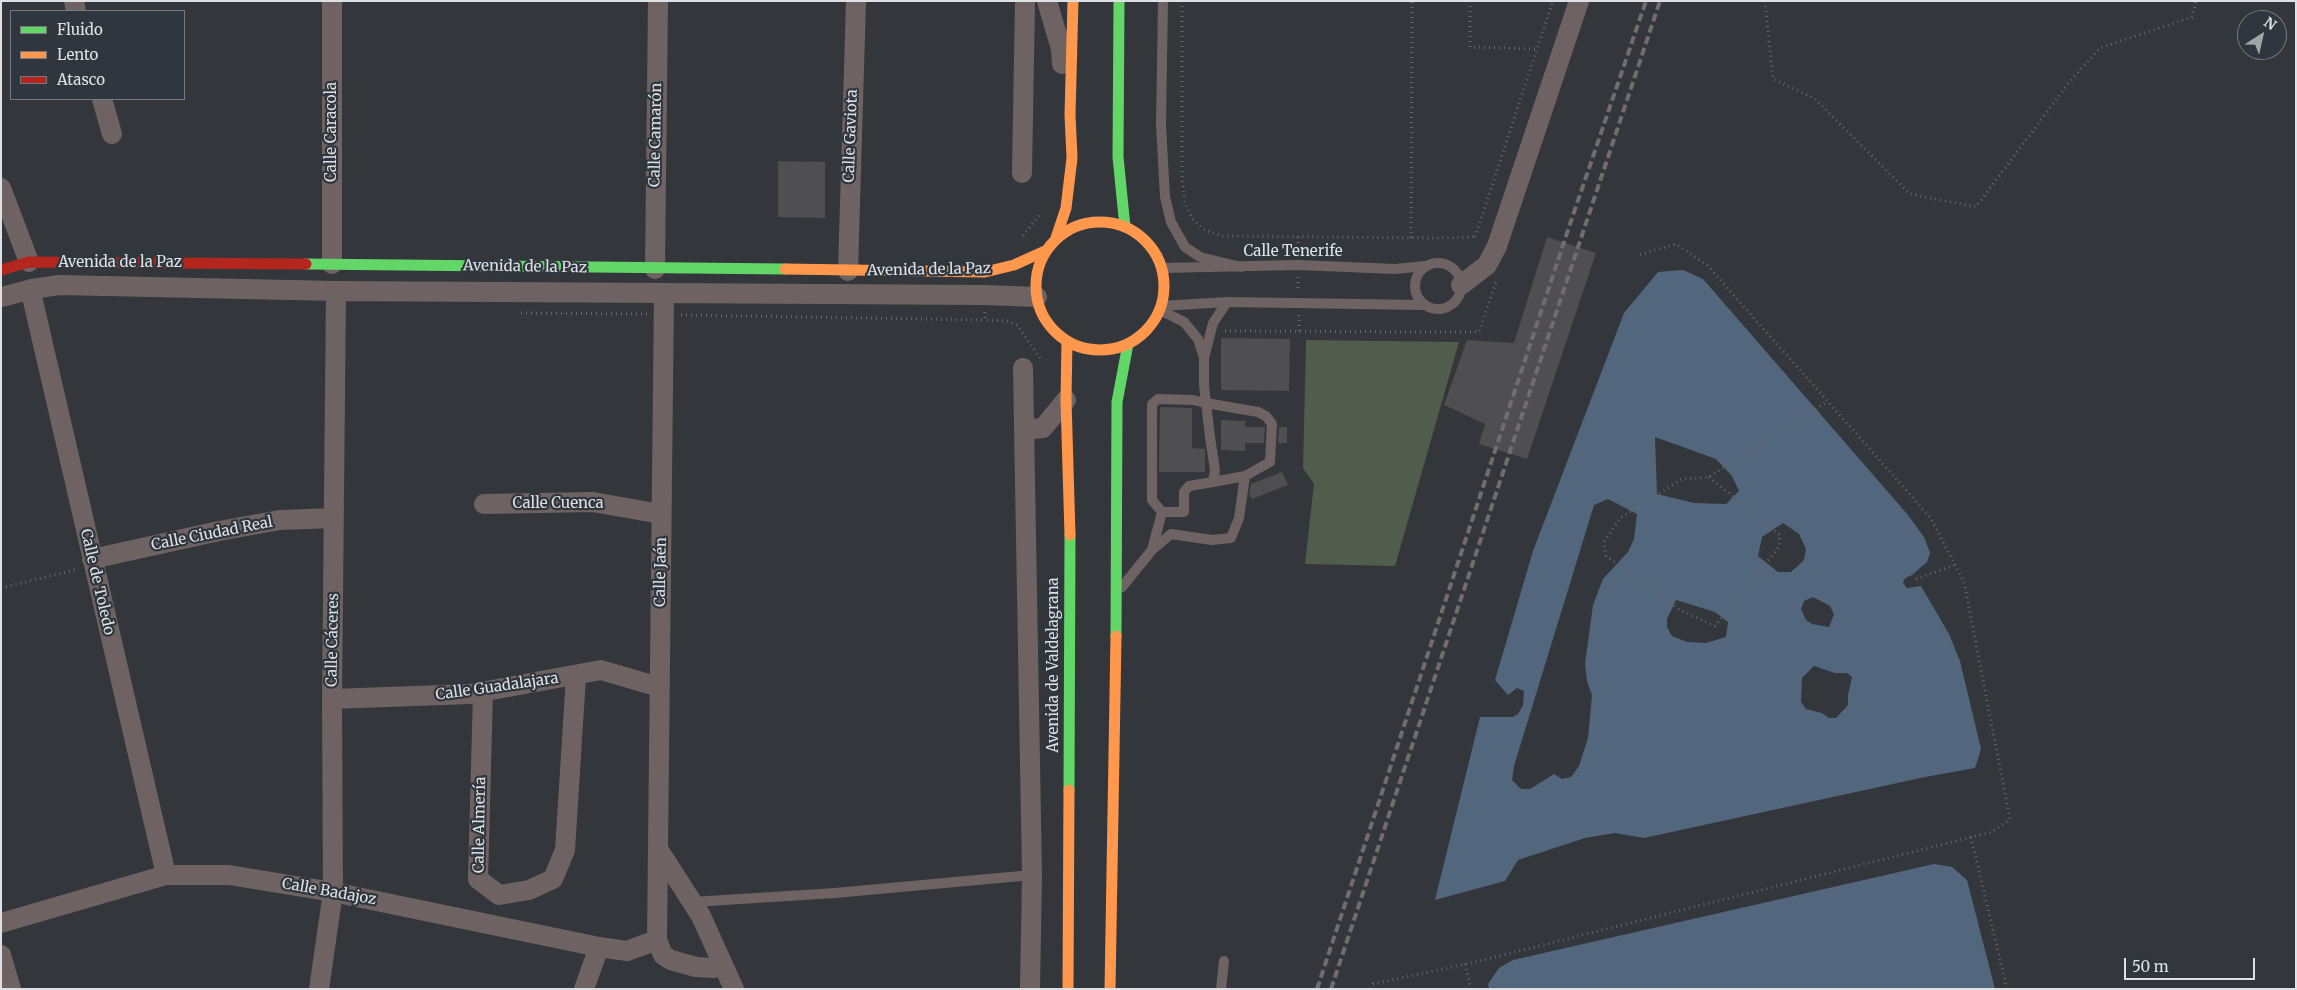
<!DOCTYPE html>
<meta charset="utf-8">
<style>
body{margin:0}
#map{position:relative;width:2297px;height:990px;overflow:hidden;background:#33363a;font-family:Merriweather,serif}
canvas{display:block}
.frame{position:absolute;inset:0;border:2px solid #dde1e5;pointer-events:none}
.legend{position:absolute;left:10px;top:10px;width:175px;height:90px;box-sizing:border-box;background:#30363d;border:1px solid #757a80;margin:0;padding:6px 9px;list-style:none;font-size:15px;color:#dde1e5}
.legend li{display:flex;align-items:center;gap:10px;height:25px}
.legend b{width:25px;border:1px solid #757a80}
.north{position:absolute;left:2237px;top:10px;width:50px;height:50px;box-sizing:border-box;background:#30363d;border:1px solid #757a80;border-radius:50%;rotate:35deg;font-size:14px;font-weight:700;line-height:20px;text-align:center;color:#dde1e5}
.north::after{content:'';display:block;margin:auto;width:18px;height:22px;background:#a2a5a9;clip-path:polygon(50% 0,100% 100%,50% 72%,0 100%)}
.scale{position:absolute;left:2124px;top:958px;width:131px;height:22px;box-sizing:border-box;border:2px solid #dde1e5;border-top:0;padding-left:6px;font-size:15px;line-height:18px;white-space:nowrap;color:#dde1e5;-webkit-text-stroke:4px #30363d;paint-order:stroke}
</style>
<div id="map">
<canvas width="2297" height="990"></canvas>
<div class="frame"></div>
<ul class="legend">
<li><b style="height:6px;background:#63d668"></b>Fluido</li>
<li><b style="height:6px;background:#ff974d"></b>Lento</li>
<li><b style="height:6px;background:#b3261e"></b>Atasco</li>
</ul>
<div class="north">N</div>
<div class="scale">50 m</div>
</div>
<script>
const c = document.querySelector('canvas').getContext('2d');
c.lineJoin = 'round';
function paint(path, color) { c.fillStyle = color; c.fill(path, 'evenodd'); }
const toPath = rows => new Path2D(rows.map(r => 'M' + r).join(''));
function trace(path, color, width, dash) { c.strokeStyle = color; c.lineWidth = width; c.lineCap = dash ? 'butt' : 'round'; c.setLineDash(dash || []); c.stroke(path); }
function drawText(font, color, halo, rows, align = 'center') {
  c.font = font + ' Merriweather,serif'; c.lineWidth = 4.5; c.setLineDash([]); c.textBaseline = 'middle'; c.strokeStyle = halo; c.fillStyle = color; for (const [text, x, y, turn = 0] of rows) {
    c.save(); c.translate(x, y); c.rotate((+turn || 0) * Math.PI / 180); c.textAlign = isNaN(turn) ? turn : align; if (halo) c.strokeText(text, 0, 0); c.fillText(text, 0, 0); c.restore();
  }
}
paint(toPath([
 [1306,340,1459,342,1395,566,1305,564,1314,484,1303,468]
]), '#525c4c');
paint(toPath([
 [1683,270,1703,279,1908,515,1924,537,1930,553,1927,562,1912,575,1905,578,1903,583,1907,588,1921,586,1949,634,1960,661,1981,749,1975,768,1925,777,1644,838,1615,833,1585,838,1518,860,1505,881,1435,900,1480,717,1513,717,1518,714,1523,705,1524,691,1517,688,1508,695,1495,680,1533,551,1624,313,1658,272],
 [1655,437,1716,459,1732,476,1739,491,1726,504,1694,503,1657,494],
 [1608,499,1637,514,1634,539,1628,552,1603,579,1593,605,1585,664,1587,681,1592,695,1588,738,1579,766,1571,777,1562,779,1554,774,1530,789,1521,789,1512,780,1514,766,1594,505],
 [1783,523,1799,534,1806,549,1804,560,1791,572,1778,572,1758,556,1762,537],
 [1813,597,1830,606,1834,614,1829,627,1812,624,1806,620,1801,609,1804,601],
 [1676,600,1715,612,1728,622,1726,637,1706,643,1687,642,1672,636,1667,627,1667,619],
 [1814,666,1835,673,1847,673,1852,677,1848,695,1848,705,1836,718,1829,718,1822,713,1806,709,1801,702,1802,678],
 [1934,864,1952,867,1967,880,1995,989,1489,989,1488,984,1499,968,1513,960]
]), '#52677e');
paint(toPath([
 [778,161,825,162,825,218,778,217],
 [1547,237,1596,253,1527,459,1479,444,1485,424,1444,405,1467,340,1514,343],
 [1221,338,1290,339,1289,391,1221,390],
 [1160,407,1192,408,1192,448,1205,449,1205,472,1159,472],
 [1221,420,1246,421,1245,427,1265,427,1264,443,1245,443,1245,451,1221,450],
 [1279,427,1287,427,1287,443,1278,443],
 [1282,472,1288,485,1252,499,1249,494,1251,484]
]), '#4f4e50');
trace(toPath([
 [1182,1,1182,180,1185,203,1192,218,1203,229,1221,236,1437,238,1474,237],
 [1470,1,1470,47,1537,49,1553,1],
 [1765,1,1773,79,1814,98,1910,194,1976,207,2071,80,2100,48,2192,17,2196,1],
 [1023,236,1039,215],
 [1298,237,1298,253],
 [1475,237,1537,49],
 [1411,238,1412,1],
 [1298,277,1298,291],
 [985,312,985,320,1007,321,1017,325,1040,358],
 [521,313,647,314],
 [681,315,985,320],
 [1299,315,1299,331],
 [1225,331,1479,332,1496,282],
 [1709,477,1780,535,1779,547,1715,626,1680,610,1606,556,1604,542,1620,518,1682,479,1709,477,1828,401],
 [1916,579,1955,565],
 [1,588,78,569],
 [1971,837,2007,989],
 [1465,964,1471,989],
 [1372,989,1373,984,1475,962,1992,832,2010,819,1964,582,1930,517,1707,265,1676,244,1638,255]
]), '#6a6665', 3, [1, 4]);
trace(toPath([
 [1163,1,1161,125,1165,197,1171,222,1185,247,1200,257,1241,267],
 '1415 286a23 23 0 1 1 46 0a23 23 0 1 1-46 0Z',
 [1162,268,1298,265,1395,269,1425,266],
 [1161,306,1227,302,1423,305],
 [1160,310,1184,322,1198,339,1204,358],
 [1213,482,1245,476,1270,462,1272,424,1266,416,1258,412,1206,403,1193,400,1158,399,1152,404,1152,500,1162,512,1184,512,1184,492,1189,486,1213,482,1215,470,1210,437,1206,403,1204,385,1204,358,1213,323,1227,302],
 [1152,550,1162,512],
 [1122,587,1152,550,1171,534,1212,540,1231,538,1239,518,1245,476],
 [693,902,835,893,1032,875],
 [1221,989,1224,961]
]), '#6e6362', 10);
trace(toPath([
 [74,1,76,11],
 [332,1,332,264],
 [1047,1,1061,49,1062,64],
 [102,99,112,134],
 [1022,173,1025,1],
 [1,188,29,262],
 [655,269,658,1],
 [848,271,856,1],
 [1461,285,1487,265,1497,246,1579,1],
 [32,289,33,301,166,875],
 [664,294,657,940,663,955,671,960,696,967,713,968,722,964],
 [1,297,32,289,59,285,336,291,985,295,1037,297],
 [1023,368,1032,875,1030,989],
 [1024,430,1043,428,1066,400],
 [484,504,593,502,661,514],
 [92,559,219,531,280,520,334,518],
 [483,692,478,879,499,895,529,890,553,879,565,850,576,676],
 [332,699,470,694,601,670,659,687],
 [658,849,701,916,734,989],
 [1,923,166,875,229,875,333,892,599,947,627,951,657,940],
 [1,955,11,989],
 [319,989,333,892,332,699,336,291],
 [584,989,599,947]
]), '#6e6362', 20);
trace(toPath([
 [1119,1,1118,157,1125,227],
 [306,264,785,269],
 [1116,636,1117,402,1128,344],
 [1069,790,1070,535]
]), '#63d668', 11);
trace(toPath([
 '1036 286a64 64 0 1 1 128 0a64 64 0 1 1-128 0Z',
 [1056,238,1066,208,1072,158,1070,115,1073,1],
 [785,269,985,272,1014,265,1045,251],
 [1067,341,1066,400,1070,535],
 [1068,989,1069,790],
 [1110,989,1116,636]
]), '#ff974d', 11);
trace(toPath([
 [1,270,29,262,306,264]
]), '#b3261e', 11);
trace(toPath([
 [1317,989,1570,224,1646,1],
 [1331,989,1660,1]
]), '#716d6f', 4, [8, 4]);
drawText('15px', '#dde1e5', '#30363d', [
 ["Calle Caracola",332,132,-90],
 ["Calle Camarón",656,135,-89],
 ["Calle Gaviota",851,136,-88],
 ["Calle Tenerife",1293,252],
 ["Avenida de la Paz",120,263],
 ["Avenida de la Paz",525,267,1],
 ["Avenida de la Paz",929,270,-1],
 ["Calle Cuenca",558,504],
 ["Calle Ciudad Real",212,534,-11],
 ["Calle Jaén",661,572,-89],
 ["Calle de Toledo",97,582,77],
 ["Calle Cáceres",333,640,-89],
 ["Avenida de Valdelagrana",1054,665,-90],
 ["Calle Guadalajara",497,687,-8],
 ["Calle Almería",480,825,-89],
 ["Calle Badajoz",329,892,10]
]);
</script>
